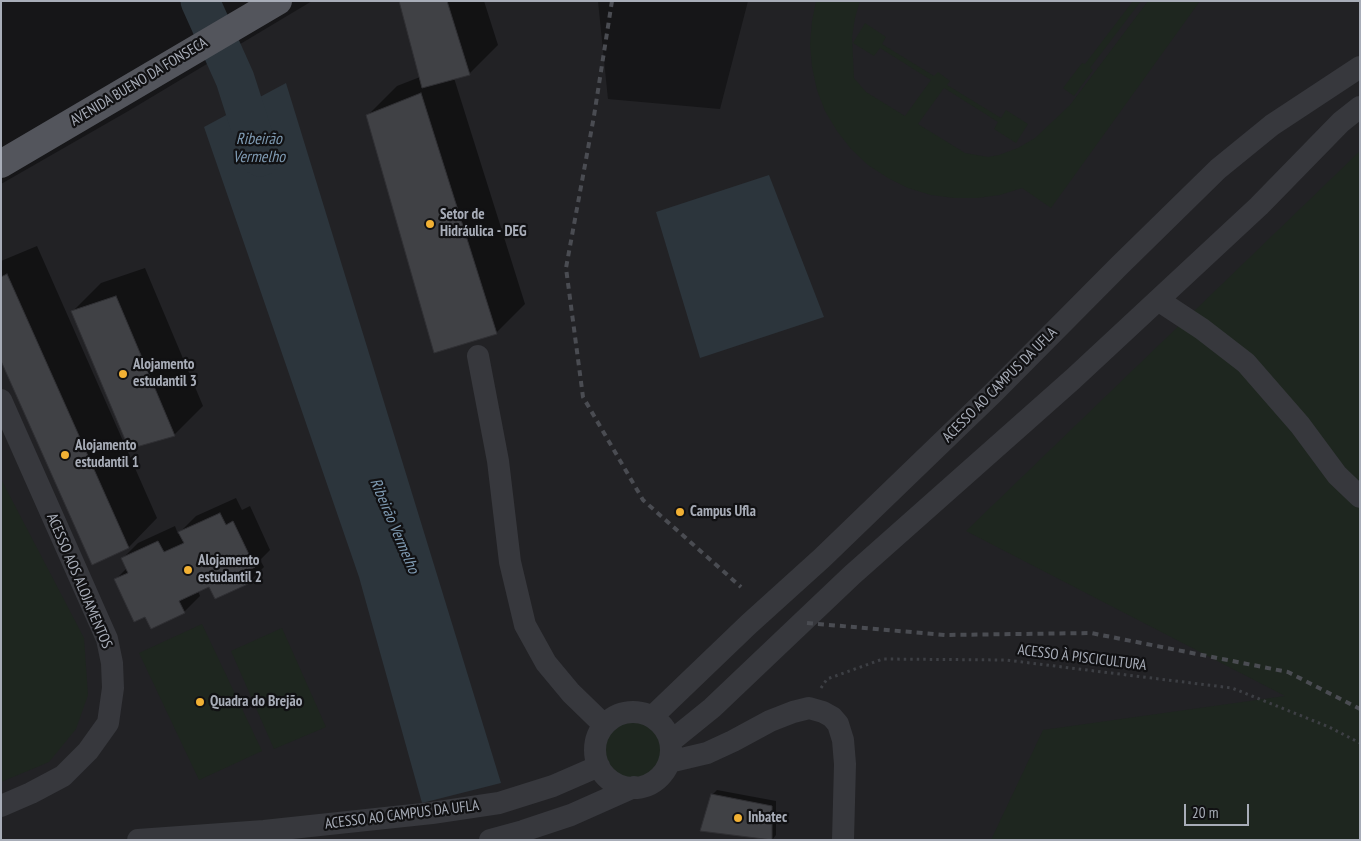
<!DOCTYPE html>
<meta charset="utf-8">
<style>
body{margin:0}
#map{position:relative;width:1361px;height:841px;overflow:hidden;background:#161618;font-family:"PT Sans Narrow",sans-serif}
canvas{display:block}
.frame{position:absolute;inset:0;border:2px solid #a8adb8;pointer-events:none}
.scale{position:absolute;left:1184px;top:804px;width:65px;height:22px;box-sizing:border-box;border:2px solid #a8adb8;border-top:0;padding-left:6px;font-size:15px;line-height:18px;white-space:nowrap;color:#a8adb8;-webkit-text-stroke:4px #111113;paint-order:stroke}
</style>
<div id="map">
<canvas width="1361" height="841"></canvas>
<div class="frame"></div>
<div class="scale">20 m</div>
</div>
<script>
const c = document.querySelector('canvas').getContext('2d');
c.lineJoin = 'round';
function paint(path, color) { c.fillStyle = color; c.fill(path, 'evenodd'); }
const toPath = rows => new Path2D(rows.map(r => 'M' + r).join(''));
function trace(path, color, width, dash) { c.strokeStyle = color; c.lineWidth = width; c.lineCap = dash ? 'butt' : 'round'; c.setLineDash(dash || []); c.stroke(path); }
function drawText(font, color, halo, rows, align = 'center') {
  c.font = font + ' "PT Sans Narrow",sans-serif'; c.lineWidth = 4.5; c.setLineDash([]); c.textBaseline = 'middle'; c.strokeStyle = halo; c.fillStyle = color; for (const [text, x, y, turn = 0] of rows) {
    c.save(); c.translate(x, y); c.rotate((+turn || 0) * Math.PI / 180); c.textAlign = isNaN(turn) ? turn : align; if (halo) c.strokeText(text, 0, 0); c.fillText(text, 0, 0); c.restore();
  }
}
paint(toPath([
 [312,1,598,1,608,99,720,109,748,1,1360,1,1360,840,1,840,1,184,130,110]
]), '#222225');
paint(toPath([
 [816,1,860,1,855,18,852,37,854,78,866,92,905,116,931,80,880,48,874,56,853,43,865,23,886,37,882,44,934,76,938,72,950,81,947,85,1001,118,1006,110,1028,124,1016,143,994,129,998,122,944,88,918,124,965,153,988,157,999,155,1018,148,1035,138,1070,105,1148,1,1200,1,1051,208,1022,188,1000,195,977,198,954,198,931,195,908,188,888,178,868,165,851,149,837,131,825,111,817,90,812,67,810,44,812,21],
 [1133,1,1141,1,1090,68,1093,70,1074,96,1063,88,1082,63,1085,64],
 [1360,151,1360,840,991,840,1043,730,1285,696,966,531],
 [1,479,84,638,88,695,76,729,49,762,1,782],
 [202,624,262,751,199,780,139,653],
 [282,628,326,727,274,749,231,651],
 [622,718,644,718,662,734,666,758,651,778,621,781,602,765,601,738]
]), '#1e261f');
paint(toPath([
 [185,1,213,1,223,18,200,33],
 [286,83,501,783,422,803,359,577,204,127],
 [769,175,824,317,700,358,656,212]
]), '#2c353c');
paint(toPath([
 [400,1,484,1,498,45,469,74,454,78,525,304,496,333,368,115,397,86,420,77],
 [37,246,157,518,129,547,1,358,1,261],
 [145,268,203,406,174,435,72,312,101,283],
 [236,498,242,510,250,506,270,550,260,560,264,567,248,583,216,597,210,585,198,591,200,596,184,612,146,615,116,579,127,568,122,559,138,543,175,526,178,534,196,516],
 [717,790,776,801,776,835,772,840,753,835,712,795]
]), '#0007');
trace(toPath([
 [200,1,235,79,260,157]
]), '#2c353c', 39);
const building = toPath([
 [399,1,447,1,470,75,422,88,399,1],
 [421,93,497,334,434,353,366,115,421,93],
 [7,274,129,548,92,565,1,361,1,277,7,274],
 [116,296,175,436,129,449,71,311,116,296],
 [220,513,226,525,233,521,255,567,243,573,248,584,215,599,209,587,179,601,185,613,151,629,145,617,134,622,114,579,128,573,121,558,158,541,164,552,184,543,178,532,220,513],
 [711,794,772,806,772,840,700,831,711,794]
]);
paint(building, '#404145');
trace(building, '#303034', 1);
trace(toPath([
 [821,688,827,679,883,659,1006,660,1232,688,1329,727,1360,743]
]), '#3d3f44', 3, [2.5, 4]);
trace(toPath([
 [1158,300,1202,329,1246,363,1300,425,1337,475,1360,497],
 [478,356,498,461,510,562,525,625,546,663,571,693,604,725],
 [1,400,107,639,112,663,113,688,108,723,88,751,63,776,31,793,1,806],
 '595 750a38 38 0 1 1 76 0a38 38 0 1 1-76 0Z',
 [652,717,749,624,822,558,993,393,1119,266,1218,169,1272,125,1360,67],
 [670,742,712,708,852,575,1073,379,1259,206,1341,122,1360,107],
 [669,762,707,753,733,741,770,721,793,712,809,708,823,712,832,717,838,724,843,740,845,764,843,840],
 [138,840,264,831,432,813,499,803,553,786,599,766],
 [490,840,523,831,571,815,634,787]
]), '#37383d', 22);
trace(toPath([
 [1,164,278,1]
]), '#53555c', 28);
trace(toPath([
 [612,1,594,116,566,268,583,397,643,500,741,587],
 [807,623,945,635,1091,633,1288,672,1360,709]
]), '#4a4c52', 4, [6, 5]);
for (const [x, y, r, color] of [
 [430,224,5,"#f2b134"],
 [123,374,5,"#f2b134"],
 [65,455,5,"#f2b134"],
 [680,512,5,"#f2b134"],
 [188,570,5,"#f2b134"],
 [200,702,5,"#f2b134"],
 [738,818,5,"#f2b134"]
]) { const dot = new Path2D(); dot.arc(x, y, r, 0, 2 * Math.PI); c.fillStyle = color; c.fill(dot); trace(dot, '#111113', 2); }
drawText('15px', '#a8adb8', '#111113', [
 ["AVENIDA BUENO DA FONSECA",139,82,-31],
 ["ACESSO AO CAMPUS DA UFLA",1000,385,-45],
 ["ACESSO AOS ALOJAMENTOS",79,581,67],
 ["ACESSO À PISCICULTURA",1082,658,7],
 ["ACESSO AO CAMPUS DA UFLA",402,815,-7]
]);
drawText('bold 15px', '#a8adb8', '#111113', [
 ["Setor de",440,215],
 ["Hidráulica - DEG",440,232],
 ["Alojamento",133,365],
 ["estudantil 3",133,382],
 ["Alojamento",75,446],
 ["estudantil 1",75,463],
 ["Campus Ufla",690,512],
 ["Alojamento",198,561],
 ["estudantil 2",198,578],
 ["Quadra do Brejão",210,702],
 ["Inbatec",748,818]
], 'left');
drawText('italic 16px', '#7f9bb3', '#111113', [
 ["Ribeirão",259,139],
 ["Vermelho",259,157],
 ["Ribeirão Vermelho",394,526,67]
]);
</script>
